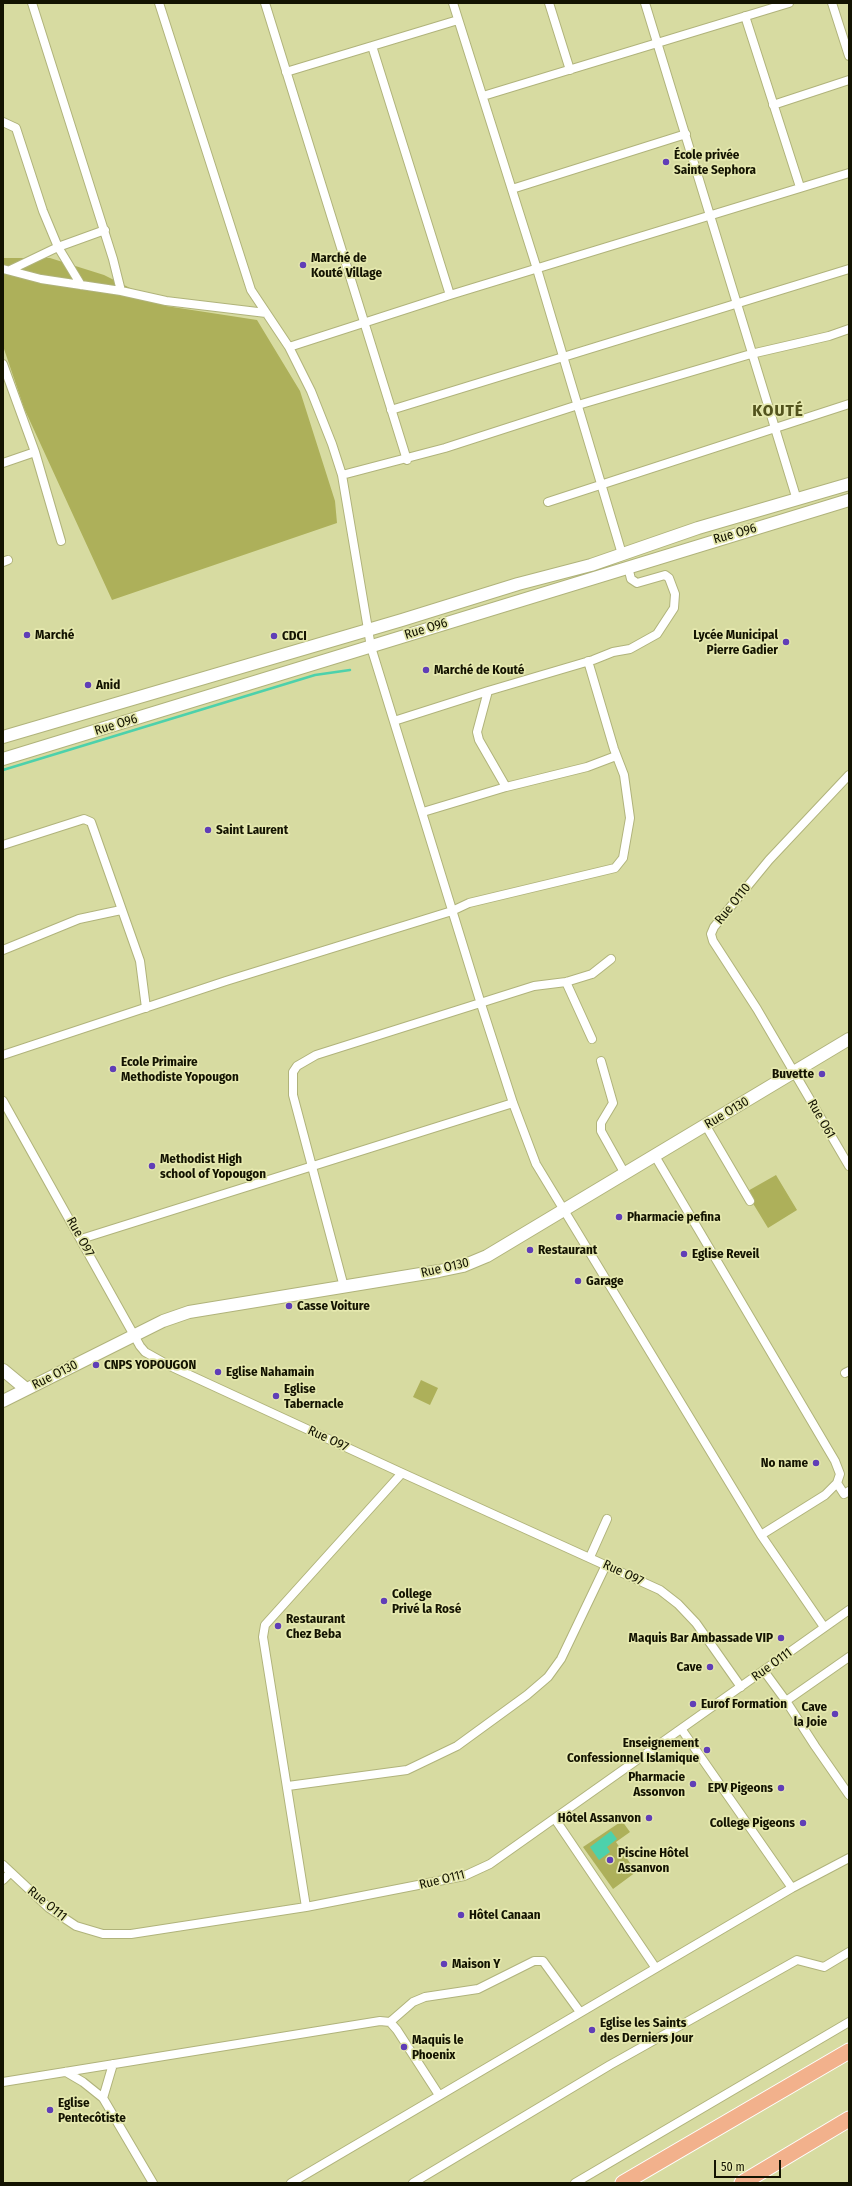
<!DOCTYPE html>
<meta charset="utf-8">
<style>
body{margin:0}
#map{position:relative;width:852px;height:2186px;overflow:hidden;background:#d7dba1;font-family:"Fira Sans Condensed",sans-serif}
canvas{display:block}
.frame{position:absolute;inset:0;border:4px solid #131301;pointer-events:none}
.scale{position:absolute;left:714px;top:2160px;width:67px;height:18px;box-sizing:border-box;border:2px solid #131301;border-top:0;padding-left:5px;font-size:12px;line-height:14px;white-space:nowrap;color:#131301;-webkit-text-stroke:3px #e5e8ae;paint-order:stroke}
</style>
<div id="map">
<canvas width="852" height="2186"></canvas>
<div class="frame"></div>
<div class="scale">50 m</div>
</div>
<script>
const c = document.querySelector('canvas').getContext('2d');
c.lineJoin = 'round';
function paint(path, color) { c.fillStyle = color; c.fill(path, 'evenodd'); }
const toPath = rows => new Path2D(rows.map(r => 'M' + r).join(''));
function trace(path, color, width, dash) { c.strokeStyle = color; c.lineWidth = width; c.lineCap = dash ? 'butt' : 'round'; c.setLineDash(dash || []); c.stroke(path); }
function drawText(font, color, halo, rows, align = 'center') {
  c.font = font + ' "Fira Sans Condensed",sans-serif'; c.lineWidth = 3.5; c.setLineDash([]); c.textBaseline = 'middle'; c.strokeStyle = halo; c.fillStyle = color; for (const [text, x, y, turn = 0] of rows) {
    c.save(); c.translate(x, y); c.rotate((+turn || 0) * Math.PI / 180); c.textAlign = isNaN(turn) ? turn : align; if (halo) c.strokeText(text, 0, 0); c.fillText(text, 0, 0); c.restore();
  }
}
paint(toPath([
 [3,258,50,258,104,275,166,306,257,320,300,391,335,501,337,523,112,600,24,408,3,346],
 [776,1175,797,1210,768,1228,746,1192],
 [421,1380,438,1388,430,1405,413,1397],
 [622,1821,630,1832,616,1842,636,1872,613,1889,583,1847]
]), '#adb05a');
paint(toPath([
 [611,1831,617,1839,607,1847,610,1852,599,1860,590,1847]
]), '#4dd1ab');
trace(toPath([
 [3,770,315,675,350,670]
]), '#4dd1ab', 2.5);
const street = toPath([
 [32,3,113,259,121,291,166,301,266,313],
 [159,3,251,290,289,347,311,391,332,444,342,475,371,647,481,1004,513,1103,536,1164,761,1535,824,1627],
 [265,3,407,460],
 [453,3,537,269,622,554],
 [549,3,570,70],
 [645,3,797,500],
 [832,3,849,56],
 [745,16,800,187],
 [372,46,450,295],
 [286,72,458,20],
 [483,96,789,3],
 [773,105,849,80],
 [3,122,16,128,43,211,58,247,81,285],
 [512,189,686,134],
 [3,269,41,279,121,291],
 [10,270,58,247,105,230],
 [289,347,450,295,849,173],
 [3,364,35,452,61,541],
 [391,410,849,269],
 [3,463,35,452],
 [342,475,445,448,578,405,751,354,829,336,849,329],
 [548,502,849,404],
 [3,562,8,560],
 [394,721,488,691],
 [849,775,769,860,714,927,711,934,713,941,757,1009,849,1166],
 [506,787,479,740,477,732,488,691,593,660,613,652,630,649,657,634,674,608,675,594,669,578,665,575,637,583,631,579,628,567],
 [423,812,506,787,587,767,616,756],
 [3,845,84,819,91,822,140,961,146,1008],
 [3,950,79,919,121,910],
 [566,982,592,1039],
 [3,1055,226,981,452,911,469,903,615,868,623,858,630,818,624,775,614,749,588,661],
 [601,1061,613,1103,601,1123,601,1131,625,1174],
 [3,1101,140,1346,145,1352,170,1366,402,1473,660,1590,678,1604,696,1623,741,1687],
 [706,1126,750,1201],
 [655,1156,835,1461,840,1474,837,1483,825,1495,761,1535],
 [81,1239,513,1103],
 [344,1287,293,1095,293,1072,297,1066,316,1055,534,986,566,982,592,974,611,959],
 [845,1373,849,1371],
 [837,1483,844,1494,849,1491],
 [590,1557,607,1519],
 [764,1671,786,1701,815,1746,849,1795],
 [786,1701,849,1657],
 [682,1730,792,1888],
 [288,1786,407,1770,457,1746,527,1695,548,1677,561,1659,606,1565],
 [555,1819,655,1967],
 [3,1865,49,1908,76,1926,103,1934,131,1934,306,1907,464,1876,490,1864,849,1610],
 [3,1880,10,1873],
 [306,1907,263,1637,265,1625,402,1473],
 [390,2022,413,2002,425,1997,478,1989,534,1961,543,1961,580,2012],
 [66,2072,83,2082,103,2098,153,2183],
 [3,2082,380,2021,390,2022,397,2030,439,2095],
 [103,2098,113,2064],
 [291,2183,792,1888,849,1858],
 [413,2183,610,2065,797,1960,824,1967,849,1952],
 [575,2183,849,2022]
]);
const secondary = toPath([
 [3,737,402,620,518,584,591,565,698,528,849,484],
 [3,759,849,500],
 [3,1370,26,1389],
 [3,1401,163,1321,189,1312,439,1271,463,1266,487,1256,849,1039]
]);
const highway = toPath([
 [623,2183,849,2051],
 [742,2183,849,2119]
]);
trace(street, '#b0b37b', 10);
trace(secondary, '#b0b37b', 14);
trace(highway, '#fff', 17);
trace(street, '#fff', 8);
trace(secondary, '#fff', 12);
trace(highway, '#f2b18c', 15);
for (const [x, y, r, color] of [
 [666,162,4,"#603eb7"],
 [303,265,4,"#603eb7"],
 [27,635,4,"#603eb7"],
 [274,636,4,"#603eb7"],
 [786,642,4,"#603eb7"],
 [426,670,4,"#603eb7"],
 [88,685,4,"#603eb7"],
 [208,830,4,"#603eb7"],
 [113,1069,4,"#603eb7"],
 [822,1074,4,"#603eb7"],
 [152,1166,4,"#603eb7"],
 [619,1217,4,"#603eb7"],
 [530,1250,4,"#603eb7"],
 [684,1254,4,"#603eb7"],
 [578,1281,4,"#603eb7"],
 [289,1306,4,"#603eb7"],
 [96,1365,4,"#603eb7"],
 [218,1372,4,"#603eb7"],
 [276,1396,4,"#603eb7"],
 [816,1463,4,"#603eb7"],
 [384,1601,4,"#603eb7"],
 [278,1626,4,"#603eb7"],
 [781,1638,4,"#603eb7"],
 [710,1667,4,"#603eb7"],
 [693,1704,4,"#603eb7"],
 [835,1714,4,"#603eb7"],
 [707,1750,4,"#603eb7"],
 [693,1784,4,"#603eb7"],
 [781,1788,4,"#603eb7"],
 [649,1818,4,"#603eb7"],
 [803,1823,4,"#603eb7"],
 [610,1860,4,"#603eb7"],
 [461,1915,4,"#603eb7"],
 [444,1964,4,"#603eb7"],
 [592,2030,4,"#603eb7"],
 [404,2047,4,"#603eb7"],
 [50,2110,4,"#603eb7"]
]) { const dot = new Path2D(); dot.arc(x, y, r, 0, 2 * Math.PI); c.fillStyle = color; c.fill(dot); trace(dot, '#e5e8ae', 1.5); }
drawText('bold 13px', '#131301', '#e5e8ae', [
 ["École privée",674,155],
 ["Sainte Sephora",674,170],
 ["Marché de",311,258],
 ["Kouté Village",311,273],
 ["Marché",35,635],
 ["Lycée Municipal",778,635,"right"],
 ["Pierre Gadier",778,650,"right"],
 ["CDCI",282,636],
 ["Marché de Kouté",434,670],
 ["Anid",96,685],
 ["Saint Laurent",216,830],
 ["Ecole Primaire",121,1062],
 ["Methodiste Yopougon",121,1077],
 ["Buvette",814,1074,"right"],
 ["Methodist High",160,1159],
 ["school of Yopougon",160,1174],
 ["Pharmacie pefina",627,1217],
 ["Restaurant",538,1250],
 ["Eglise Reveil",692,1254],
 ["Garage",586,1281],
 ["Casse Voiture",297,1306],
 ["CNPS YOPOUGON",104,1365],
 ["Eglise Nahamain",226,1372],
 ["Eglise",284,1389],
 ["Tabernacle",284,1404],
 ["No name",808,1463,"right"],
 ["College",392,1594],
 ["Privé la Rosé",392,1609],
 ["Restaurant",286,1619],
 ["Chez Beba",286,1634],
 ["Maquis Bar Ambassade VIP",773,1638,"right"],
 ["Cave",702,1667,"right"],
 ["Eurof Formation",701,1704],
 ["Cave",827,1707,"right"],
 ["la Joie",827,1722,"right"],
 ["Enseignement",699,1743,"right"],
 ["Confessionnel Islamique",699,1758,"right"],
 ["Pharmacie",685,1777,"right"],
 ["Assonvon",685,1792,"right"],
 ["EPV Pigeons",773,1788,"right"],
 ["Hôtel Assanvon",641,1818,"right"],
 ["College Pigeons",795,1823,"right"],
 ["Piscine Hôtel",618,1853],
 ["Assanvon",618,1868],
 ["Hôtel Canaan",469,1915],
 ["Maison Y",452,1964],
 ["Eglise les Saints",600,2023],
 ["des Derniers Jour",600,2038],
 ["Maquis le",412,2040],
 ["Phoenix",412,2055],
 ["Eglise",58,2103],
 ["Pentecôtiste",58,2118]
], 'left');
drawText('13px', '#131301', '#e5e8ae', [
 ["Rue O96",735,534,-16],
 ["Rue O96",426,629,-17],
 ["Rue O96",116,725,-17],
 ["Rue O110",733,904,-51],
 ["Rue O130",727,1113,-31],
 ["Rue O61",821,1119,60],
 ["Rue O97",80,1237,61],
 ["Rue O130",445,1268,-13],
 ["Rue O130",55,1375,-27],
 ["Rue O97",328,1439,25],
 ["Rue O97",623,1573,25],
 ["Rue O111",772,1665,-36],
 ["Rue O111",442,1880,-14],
 ["Rue O111",47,1904,39]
]);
c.letterSpacing = '1px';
drawText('bold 17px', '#52531d', '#e5e8ae', [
 ["KOUTÉ",778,411]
]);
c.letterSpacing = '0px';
</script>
